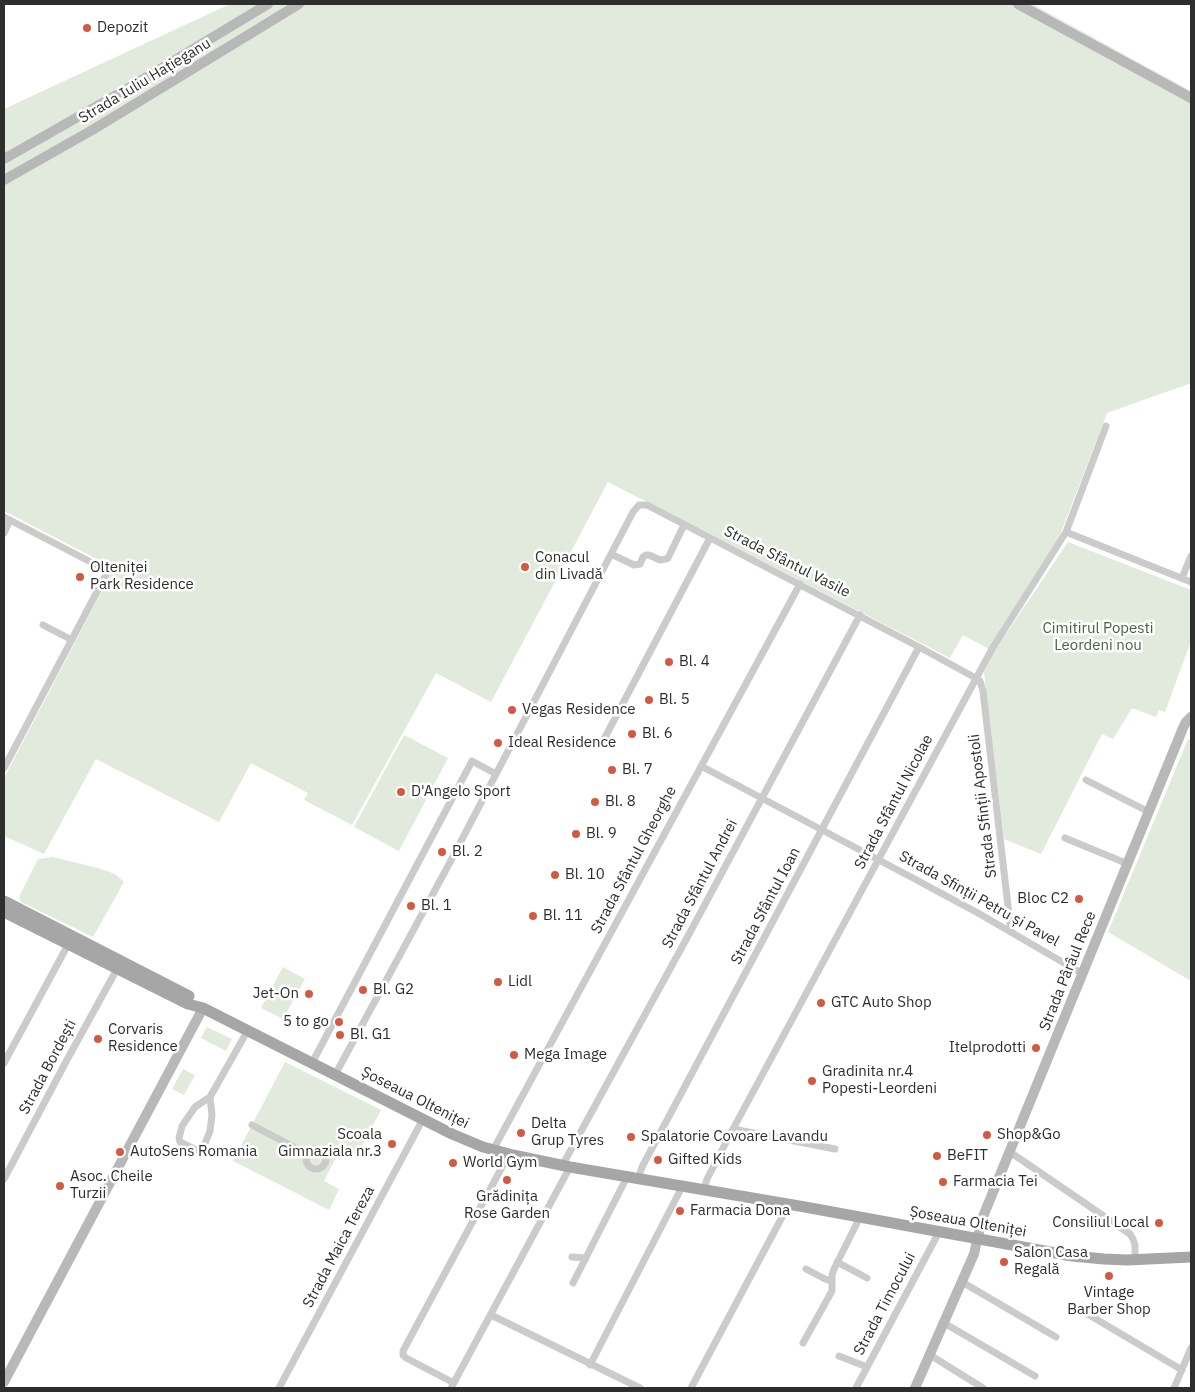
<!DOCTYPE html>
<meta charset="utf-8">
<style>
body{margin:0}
#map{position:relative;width:1195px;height:1392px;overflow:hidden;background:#fff;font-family:"IBM Plex Sans",sans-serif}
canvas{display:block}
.frame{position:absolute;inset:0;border:5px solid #2e2e2e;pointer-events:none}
</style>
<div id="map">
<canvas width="1195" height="1392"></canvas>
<div class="frame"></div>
</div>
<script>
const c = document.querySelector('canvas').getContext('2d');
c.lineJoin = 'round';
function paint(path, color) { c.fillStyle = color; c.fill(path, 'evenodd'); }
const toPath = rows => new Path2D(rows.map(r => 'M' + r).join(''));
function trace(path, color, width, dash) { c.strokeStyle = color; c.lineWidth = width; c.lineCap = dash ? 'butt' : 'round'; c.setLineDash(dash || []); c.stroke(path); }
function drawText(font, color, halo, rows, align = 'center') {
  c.font = font + ' "IBM Plex Sans",sans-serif'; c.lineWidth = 5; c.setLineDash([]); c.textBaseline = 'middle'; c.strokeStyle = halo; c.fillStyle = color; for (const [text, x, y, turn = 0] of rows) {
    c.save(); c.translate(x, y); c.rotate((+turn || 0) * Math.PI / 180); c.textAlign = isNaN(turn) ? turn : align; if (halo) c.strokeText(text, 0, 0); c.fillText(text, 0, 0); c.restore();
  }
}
paint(toPath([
 [230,4,1032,4,1191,91,1191,383,1107,413,1060,535,989,649,963,635,950,658,608,482,491,702,436,673,352,825,304,800,308,793,251,763,219,822,96,759,44,854,4,836,4,778,114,568,4,511,4,109],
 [1068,542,1191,590,1191,641,1165,712,1159,710,1156,717,1132,708,1113,739,1102,734,1041,854,1004,839,984,672,994,652],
 [404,735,448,758,399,851,354,827],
 [1188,739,1191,741,1191,981,1108,932],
 [53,857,98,868,115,874,124,882,93,937,21,902,19,897,38,859],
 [283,967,305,979,283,1019,261,1008],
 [207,1027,232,1039,226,1051,201,1038],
 [285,1062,381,1110,356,1157,340,1150,324,1181,339,1189,329,1210,233,1161],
 [183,1069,195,1075,184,1095,172,1089]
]), '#e1eadd');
trace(toPath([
 [4,517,108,571,4,768],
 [1066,532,1191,582],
 [4,533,10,520],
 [611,554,634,565,640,564,643,557,646,555,649,555,660,560,666,559,668,558,684,525],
 [1182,578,1191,556],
 [43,625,72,640],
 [602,743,710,538],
 [701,766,911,877,978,913,1083,974],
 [1086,780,1149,812],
 [1065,838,1128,864],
 [4,1063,70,941],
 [312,1063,472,761,496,774],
 [335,1075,448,866,633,512,639,505,647,505,919,647,972,676,980,681,983,691,1011,932],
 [210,1097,212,1115,210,1131,204,1146,199,1150,196,1150,180,1142,179,1138,182,1126,195,1107,210,1097,244,1037],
 [252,1125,307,1154],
 [733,1129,835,1149],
 '306 1159a10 10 0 1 1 20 0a10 10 0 1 1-20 0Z',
 [493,1150,800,584],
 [1010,1152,1130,1234,1133,1239,1135,1245,1135,1260],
 [562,1166,688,936,860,615],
 [4,1179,68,1058,117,969],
 [638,1179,642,1167,919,647],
 [704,1190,707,1179,733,1129,992,649,1066,532,1106,426],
 [572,1257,586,1258],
 [837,1262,867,1278],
 [806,1269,825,1279,832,1281],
 [962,1282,1056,1337],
 [573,1283,627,1177],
 [1074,1306,1182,1370],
 [491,1315,640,1388],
 [944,1323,1035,1376],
 [803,1343,832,1291,832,1275,834,1269,860,1217],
 [930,1355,983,1388],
 [839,1356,867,1367],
 [590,1365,682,1187],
 [454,1383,406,1358,403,1355,403,1351,509,1154],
 [279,1388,423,1119],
 [451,1388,570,1167],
 [691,1388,789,1204],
 [856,1388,939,1232],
 [1174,1388,1191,1348]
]), '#cbcbcb', 7);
trace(toPath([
 [1018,4,1191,98],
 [4,159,127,89,268,4],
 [4,180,94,129,299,4],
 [4,1382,203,1008],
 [915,1388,974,1254,982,1219,1183,728,1186,722,1191,717]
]), '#b8b8b8', 10);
trace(toPath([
 [4,901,189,996],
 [4,912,188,1004,203,1008,452,1134,483,1147,513,1155,570,1167,805,1207,1072,1256,1104,1259,1127,1260,1191,1257]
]), '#a6a6a6', 11);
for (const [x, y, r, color] of [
 [87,28,5,"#d25a42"],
 [525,567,5,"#d25a42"],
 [80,577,5,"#d25a42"],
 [669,662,5,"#d25a42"],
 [649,700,5,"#d25a42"],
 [512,710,5,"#d25a42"],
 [632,734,5,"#d25a42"],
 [498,743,5,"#d25a42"],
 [612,770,5,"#d25a42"],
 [401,792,5,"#d25a42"],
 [595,802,5,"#d25a42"],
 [576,834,5,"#d25a42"],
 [442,852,5,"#d25a42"],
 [555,875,5,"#d25a42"],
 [1079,899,5,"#d25a42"],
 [411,906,5,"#d25a42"],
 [533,916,5,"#d25a42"],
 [498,982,5,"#d25a42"],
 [363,990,5,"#d25a42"],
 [309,994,5,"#d25a42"],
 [821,1003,5,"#d25a42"],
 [339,1022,5,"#d25a42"],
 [340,1035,5,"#d25a42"],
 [98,1039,5,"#d25a42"],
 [1036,1048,5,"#d25a42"],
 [514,1055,5,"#d25a42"],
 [812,1081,5,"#d25a42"],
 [521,1133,5,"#d25a42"],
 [987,1135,5,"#d25a42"],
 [631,1137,5,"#d25a42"],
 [392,1144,5,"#d25a42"],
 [120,1152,5,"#d25a42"],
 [937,1156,5,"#d25a42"],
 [658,1160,5,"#d25a42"],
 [453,1163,5,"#d25a42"],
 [507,1180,5,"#d25a42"],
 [943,1182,5,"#d25a42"],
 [60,1186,5,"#d25a42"],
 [680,1211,5,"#d25a42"],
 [1159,1223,5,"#d25a42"],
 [1004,1262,5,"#d25a42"],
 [1109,1276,5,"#d25a42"]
]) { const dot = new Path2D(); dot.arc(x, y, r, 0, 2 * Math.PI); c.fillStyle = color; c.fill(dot); trace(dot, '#fff', 2); }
drawText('15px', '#2e2e2e', '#fff', [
 ["Depozit",97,28],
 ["Conacul",535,558],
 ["din Livadă",535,575],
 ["Olteniței",90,568],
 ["Park Residence",90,585],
 ["Bl. 4",679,662],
 ["Bl. 5",659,700],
 ["Vegas Residence",522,710],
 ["Bl. 6",642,734],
 ["Ideal Residence",508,743],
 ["Bl. 7",622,770],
 ["D'Angelo Sport",411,792],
 ["Bl. 8",605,802],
 ["Bl. 9",586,834],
 ["Bl. 2",452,852],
 ["Bl. 10",565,875],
 ["Bloc C2",1069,899,"right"],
 ["Bl. 1",421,906],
 ["Bl. 11",543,916],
 ["Lidl",508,982],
 ["Bl. G2",373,990],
 ["Jet-On",299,994,"right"],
 ["GTC Auto Shop",831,1003],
 ["5 to go",329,1022,"right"],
 ["Corvaris",108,1030],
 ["Residence",108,1047],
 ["Bl. G1",350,1035],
 ["Itelprodotti",1026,1048,"right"],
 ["Mega Image",524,1055],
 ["Gradinita nr.4",822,1072],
 ["Popesti-Leordeni",822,1089],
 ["Delta",531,1124],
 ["Grup Tyres",531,1141],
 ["Scoala",382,1135,"right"],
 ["Gimnaziala nr.3",382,1152,"right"],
 ["Shop&Go",997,1135],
 ["Spalatorie Covoare Lavandu",641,1137],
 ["AutoSens Romania",130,1152],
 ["BeFIT",947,1156],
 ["Gifted Kids",668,1160],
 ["World Gym",463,1163],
 ["Asoc. Cheile",70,1177],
 ["Turzii",70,1194],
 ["Farmacia Tei",953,1182],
 ["Grădinița",507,1197,"center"],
 ["Rose Garden",507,1214,"center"],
 ["Farmacia Dona",690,1211],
 ["Consiliul Local",1149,1223,"right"],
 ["Salon Casa",1014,1253],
 ["Regală",1014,1270],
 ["Vintage",1109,1293,"center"],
 ["Barber Shop",1109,1310,"center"]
], 'left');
drawText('15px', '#2e2e2e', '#fff', [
 ["Strada Iuliu Hațieganu",145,81,-31],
 ["Strada Sfântul Vasile",787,562,27],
 ["Strada Sfântul Nicolae",894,802,-62],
 ["Strada Sfinții Apostoli",983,806,-97],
 ["Strada Sfântul Gheorghe",634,860,-62],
 ["Strada Sfântul Andrei",700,884,-62],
 ["Strada Sfinții Petru și Pavel",979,899,29],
 ["Strada Sfântul Ioan",766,906,-62],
 ["Strada Pârâul Rece",1068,971,-68],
 ["Strada Bordești",48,1067,-62],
 ["Șoseaua Olteniței",415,1098,27],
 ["Șoseaua Olteniței",968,1222,10],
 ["Strada Maica Tereza",339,1247,-62],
 ["Strada Timocului",885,1304,-62]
]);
drawText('15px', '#486440', '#fff', [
 ["Cimitirul Popesti",1098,629],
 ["Leordeni nou",1098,646]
]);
</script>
